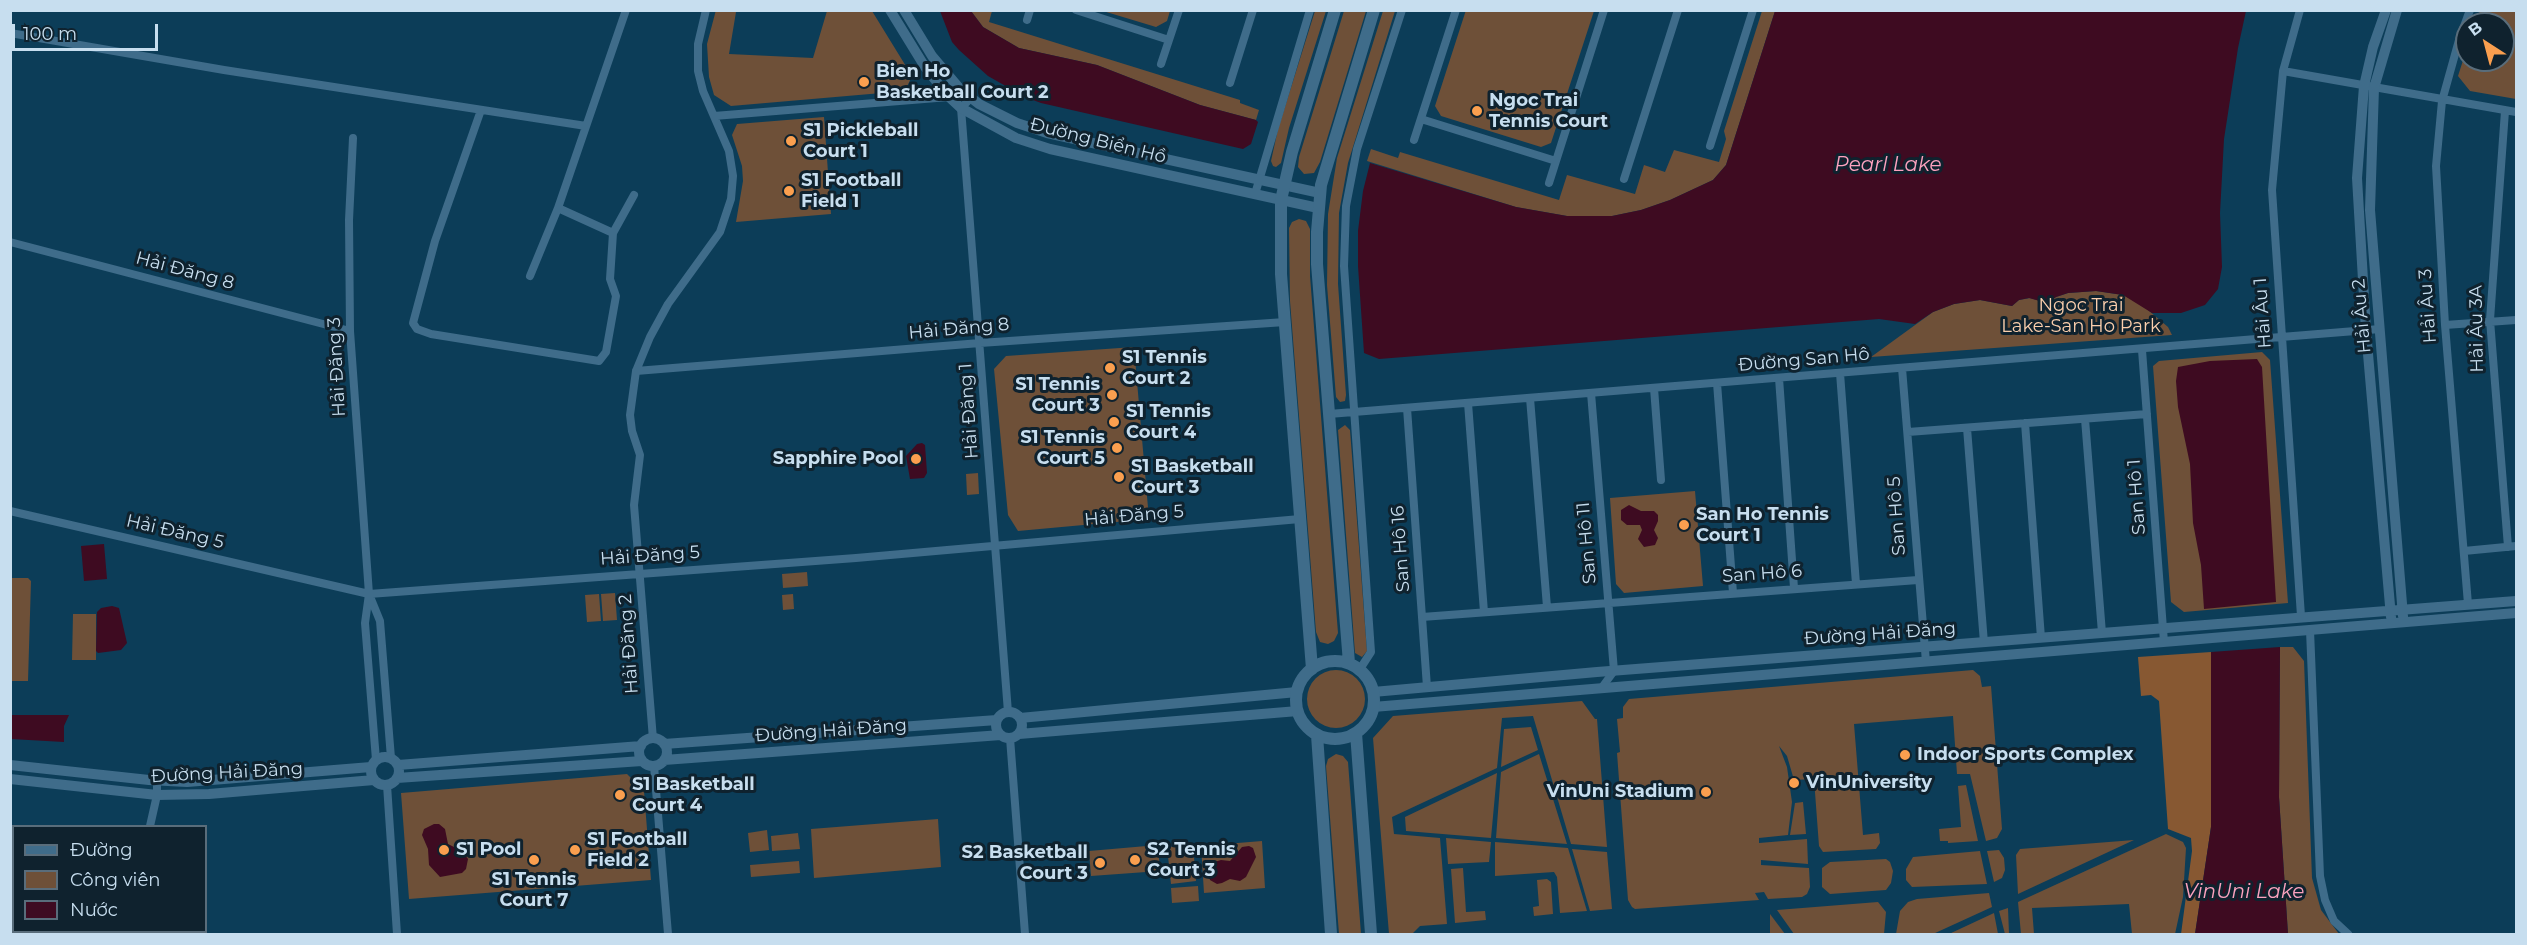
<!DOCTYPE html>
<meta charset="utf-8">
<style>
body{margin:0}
#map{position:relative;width:2527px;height:945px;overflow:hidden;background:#0c3d58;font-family:Montserrat,sans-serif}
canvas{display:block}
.frame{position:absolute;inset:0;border:12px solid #c7deef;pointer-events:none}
.legend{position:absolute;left:12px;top:825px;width:195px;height:108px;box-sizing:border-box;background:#0f222e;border:2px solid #596d7b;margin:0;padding:8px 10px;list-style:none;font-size:18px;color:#c7deef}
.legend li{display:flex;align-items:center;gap:12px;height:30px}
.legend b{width:30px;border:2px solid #596d7b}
.north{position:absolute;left:2455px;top:12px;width:60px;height:60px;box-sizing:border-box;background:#0f222e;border:2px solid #596d7b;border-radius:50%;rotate:324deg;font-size:16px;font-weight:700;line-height:24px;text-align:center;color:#c7deef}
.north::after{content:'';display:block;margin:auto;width:21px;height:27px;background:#fa9f4f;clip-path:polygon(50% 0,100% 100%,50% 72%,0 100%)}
.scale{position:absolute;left:12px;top:24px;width:146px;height:27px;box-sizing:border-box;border:3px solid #c7deef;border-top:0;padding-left:8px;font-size:18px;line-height:21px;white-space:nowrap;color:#c7deef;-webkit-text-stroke:4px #0f222e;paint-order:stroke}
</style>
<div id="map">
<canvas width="2527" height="945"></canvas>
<div class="frame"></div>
<ul class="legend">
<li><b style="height:8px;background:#3f6c8a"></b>Đường</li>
<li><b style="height:16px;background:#6e5038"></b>Công viên</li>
<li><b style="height:16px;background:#3e0b21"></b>Nước</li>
</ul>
<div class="north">B</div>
<div class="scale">100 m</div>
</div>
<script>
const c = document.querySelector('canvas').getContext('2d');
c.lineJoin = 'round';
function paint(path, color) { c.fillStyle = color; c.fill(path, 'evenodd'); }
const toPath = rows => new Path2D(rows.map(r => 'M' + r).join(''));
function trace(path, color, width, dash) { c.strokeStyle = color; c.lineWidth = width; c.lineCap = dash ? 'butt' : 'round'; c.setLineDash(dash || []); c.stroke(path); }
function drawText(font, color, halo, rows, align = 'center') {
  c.font = font + ' Montserrat,sans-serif'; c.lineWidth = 6; c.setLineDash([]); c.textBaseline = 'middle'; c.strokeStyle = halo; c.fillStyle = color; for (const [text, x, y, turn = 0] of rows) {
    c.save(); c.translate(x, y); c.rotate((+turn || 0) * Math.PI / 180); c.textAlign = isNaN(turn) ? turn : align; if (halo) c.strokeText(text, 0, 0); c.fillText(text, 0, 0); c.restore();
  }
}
paint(toPath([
 [716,10,736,12,729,54,813,58,827,11,872,11,912,76,905,91,731,106,714,95,709,77,707,44],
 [1466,10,1594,11,1551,143,1541,147,1441,116,1435,106],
 [971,11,992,11,989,22,1240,100,1240,103,1259,110,1256,120,1200,105,1097,65,1019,48,983,27],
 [1103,11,1170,10,1170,11,1167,21,1156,27],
 [1315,11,1326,11,1289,128,1281,163,1276,167,1273,166,1271,161,1278,129],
 [1344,11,1366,11,1320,162,1314,173,1304,174,1298,167,1299,157],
 [1383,11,1395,11,1348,163,1339,213,1338,284,1346,395,1345,401,1340,402,1336,397,1327,285,1328,214,1337,158],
 [1762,11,1775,11,1726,165,1713,180,1670,200,1641,210,1612,216,1567,216,1516,207,1367,161,1371,149,1398,158,1400,152,1559,200,1567,175,1635,194,1644,165,1665,172,1674,150,1719,162,1726,139,1724,131],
 [2480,11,2516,11,2516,99,2470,91,2458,76,2467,48,2467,60,2503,60,2503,24,2475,24],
 [824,117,831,214,736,222,743,181,742,166,732,135,737,124],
 [1299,219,1306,221,1310,229,1310,276,1338,633,1334,641,1328,644,1320,642,1316,632,1290,301,1289,228,1292,222],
 [2096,291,2123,295,2141,304,2168,327,2172,335,1871,357,1933,312,1954,304,1980,300,2012,306,2019,300,2030,298,2047,303,2056,297,2068,293],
 [1134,347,1149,519,1018,531,1008,515,994,369,1006,356],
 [2262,352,2270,360,2288,603,2184,612,2171,602,2153,366,2159,361],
 [1345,425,1350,430,1367,651,1362,657,1355,653,1338,430],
 [978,473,979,494,967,495,966,474],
 [1695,491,1703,586,1624,593,1616,584,1610,498],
 [807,572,808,586,783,588,782,574],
 [11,578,28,578,31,581,28,681,11,681],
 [615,593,617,620,603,621,601,594],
 [599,594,601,621,587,622,585,595],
 [793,594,794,609,783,610,782,595],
 [73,614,96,614,96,660,72,660],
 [2280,647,2293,647,2304,661,2312,878,2321,910,2339,934,2288,934,2279,797],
 '1307 699a29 29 0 1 1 58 0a29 29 0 1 1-58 0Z',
 [1973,670,1980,676,1982,687,1991,686,2002,829,1997,838,1986,841,1970,774,1957,774,1953,716,1854,724,1863,835,1879,833,1880,843,1876,849,1823,852,1819,846,1814,779,1794,780,1787,756,1779,746,1787,767,1792,802,1788,835,1759,838,1759,843,1807,839,1808,864,1761,860,1761,865,1809,868,1810,887,1807,894,1802,897,1768,899,1764,892,1755,893,1759,900,1635,909,1632,907,1628,900,1617,753,1620,752,1617,719,1623,718,1623,707,1629,699],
 [1582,701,1595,719,1597,719,1607,847,1571,844,1533,716,1502,718,1497,768,1392,817,1394,834,1440,838,1447,924,1420,926,1412,934,1389,934,1373,738,1393,716],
 [1531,727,1538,750,1501,767,1504,729],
 [1336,754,1343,756,1348,762,1361,934,1339,934,1326,766,1328,759],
 [1539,754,1567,844,1496,838,1501,772],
 [1497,773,1491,838,1406,831,1405,817],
 [627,774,644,791,651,880,409,899,401,793],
 [1966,785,1978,841,1948,843,1948,841,1940,841,1939,829,1961,827,1958,786],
 [1803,802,1806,834,1790,835,1795,803],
 [938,819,941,867,814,878,811,829],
 [767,830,769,850,750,852,748,833],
 [798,833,800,849,772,851,771,836],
 [2166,834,2183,842,2186,848,2183,897,2175,934,2132,934,2129,904,2032,908,2034,934,2021,934,2018,902],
 [1446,838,1491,842,1489,862,1448,864],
 [2134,840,2018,894,2016,855,2020,849],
 [1262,841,1265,888,1204,893,1201,846],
 [1495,842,1568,848,1587,911,1560,913,1557,877,1554,872,1495,876],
 [1158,845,1160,871,1091,876,1089,851],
 [1193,845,1196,881,1171,884,1167,847],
 [1572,849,1607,852,1612,909,1590,911],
 [1999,850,2004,858,2005,870,2002,878,1994,882,1987,851],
 [1980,851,1987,884,1912,887,1906,880,1906,869,1913,857],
 [1886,859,1890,862,1893,871,1891,883,1886,890,1830,894,1822,887,1822,868,1830,862],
 [799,861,800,873,751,877,750,865],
 [1463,868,1466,912,1485,911,1486,920,1455,923,1451,869],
 [1547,879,1551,882,1553,914,1534,916,1533,907,1539,906,1537,880],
 [1198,886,1199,901,1172,903,1171,888],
 [1989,893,1992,907,1933,934,1896,934,1900,911,1908,902,1917,899],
 [1878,902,1886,912,1884,934,1794,934,1777,910],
 [2008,908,2009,934,2005,934,1999,911],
 [1994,913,1998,934,1949,934],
 [1770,914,1785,934,1770,934]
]), '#6e5038');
paint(toPath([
 [2211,652,2211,827,2195,934,2181,934,2192,851,2191,838,2168,829,2159,701,2151,695,2141,696,2138,657]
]), '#875832');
paint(toPath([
 [940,11,971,11,983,27,1019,48,1097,65,1200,105,1256,120,1258,122,1251,144,1243,149,1041,103,1025,97,988,76,959,50,952,42],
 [1775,11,2246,11,2238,48,2224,139,2220,213,2222,267,2218,289,2205,305,2181,313,2152,313,2123,295,2096,291,2068,293,2056,297,2047,303,2029,298,2019,300,2012,306,1980,300,1954,304,1933,312,1915,324,1879,319,1379,359,1364,353,1358,266,1358,231,1363,191,1370,163,1516,207,1567,216,1612,216,1641,210,1670,200,1713,180,1726,165],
 [2257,359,2262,367,2276,602,2204,609,2201,565,2193,523,2190,464,2178,407,2176,381,2178,367,2210,361],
 [922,443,925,445,927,473,924,478,910,479,906,456,917,444],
 [1629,505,1641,511,1654,511,1658,515,1658,521,1654,530,1658,538,1655,545,1644,547,1638,539,1642,530,1640,525,1627,525,1621,520,1621,510],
 [104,544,107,579,84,581,81,546],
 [112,606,119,608,127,643,121,650,98,653,96,651,97,612,101,608],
 [2280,647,2279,797,2288,934,2195,934,2211,827,2211,652],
 [11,715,69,715,64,726,64,742,11,739],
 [434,824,439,824,445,829,448,844,462,851,468,859,466,869,462,873,440,877,429,865,428,849,422,835,424,829],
 [1249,846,1253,848,1256,857,1246,877,1240,881,1230,879,1222,883,1217,884,1210,880,1207,871,1211,863,1221,860,1230,861,1242,847]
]), '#3e0b21');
trace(toPath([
 [1076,10,1169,40],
 [2300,10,2283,71,2272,190,2301,616],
 [1027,20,1030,10],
 [10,33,224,70,586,126],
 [1161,64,1179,10],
 [2283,71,2516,112],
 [1230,83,1253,10],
 [971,98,961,108,1008,712],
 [481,110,435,241,413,323,417,329,431,334,599,361,606,352,616,296,610,279,613,233,634,195],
 [2505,111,2490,320,2508,547],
 [714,116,949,97,960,89],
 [1421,119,1556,161],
 [353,138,349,220,350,331,369,594,365,623,376,760],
 [1414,140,1456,10],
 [1710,146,1753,10],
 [1624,179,1678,10],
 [1549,183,1604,10],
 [1255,194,1310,10],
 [558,208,613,233],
 [10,242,350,331],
 [530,276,558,208,626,10],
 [2445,325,2516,320],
 [2142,350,2164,642],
 [1902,368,1926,662],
 [636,371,980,343,1285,322],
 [1840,373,1856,584],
 [1779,378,1794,588],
 [1717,383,1733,593],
 [1654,388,1661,480],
 [1591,393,1614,671,1603,686],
 [1530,398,1547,607],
 [1468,403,1484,612],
 [1407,408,1427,687],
 [1329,414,2380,329],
 [2085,419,2102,633],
 [2025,423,2041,638],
 [1967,428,1984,643],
 [1908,432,2147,414],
 [10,511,369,594,856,558,1300,519],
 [2464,551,2516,546],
 [369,594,380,621,391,758],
 [2468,604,2445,325,2436,166,2442,101,2459,40,2470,10],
 [1422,617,1918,580],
 [2310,630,2320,876,2325,900,2334,921,2348,934],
 [1360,669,1371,652,1344,266,1346,206,1357,149,1402,10],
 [1010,738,1025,934],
 [653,739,634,505,640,455,632,431,630,415,636,371,650,337,668,304,720,232,731,199,733,176,729,151,703,91,698,71,698,44,706,10],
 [654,766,668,934],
 [387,785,397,934],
 [150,826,157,795,157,781],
 [125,934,125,932]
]), '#3f6c8a', 8);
trace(toPath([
 [890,10,925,67,947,95,961,108,1016,138,1050,149,1318,208],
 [904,10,932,56,960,89,979,104,1017,123,1047,133,1320,193],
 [2386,10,2373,47,2364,86,2357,178,2366,331,2391,617],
 [2397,10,2374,88,2370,210,2403,616],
 [1373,692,1597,672,2516,601],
 [1373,707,2516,613],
 '996 725a13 13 0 1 1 26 0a13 13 0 1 1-26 0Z',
 [1020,718,1297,692],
 [1019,734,1298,711],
 '639 752a14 14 0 1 1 28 0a14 14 0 1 1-28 0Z',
 [664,744,997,720],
 '371 771a14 14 0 1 1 28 0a14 14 0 1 1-28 0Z',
 [664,760,1001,735],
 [10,765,149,780,187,782,371,767],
 [398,765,641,746],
 [397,778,642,761],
 [10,779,157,795,209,794,374,780]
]), '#3f6c8a', 10);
trace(toPath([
 '1296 700a39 39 0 1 1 78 0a39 39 0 1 1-78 0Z',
 [1349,663,1317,264,1317,232,1321,185,1374,10],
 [1312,669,1281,274,1281,200,1292,152,1335,10],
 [1356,733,1371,934],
 [1317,735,1331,934]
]), '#3f6c8a', 12);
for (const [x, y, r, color] of [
 [864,82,6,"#fa9f4f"],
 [1477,111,6,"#fa9f4f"],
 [791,141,6,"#fa9f4f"],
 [789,191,6,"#fa9f4f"],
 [1110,368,6,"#fa9f4f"],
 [1112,395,6,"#fa9f4f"],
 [1114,422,6,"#fa9f4f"],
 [1117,448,6,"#fa9f4f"],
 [916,459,6,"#fa9f4f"],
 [1119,477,6,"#fa9f4f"],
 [1684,525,6,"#fa9f4f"],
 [1905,755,6,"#fa9f4f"],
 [1794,783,6,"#fa9f4f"],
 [1706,792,6,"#fa9f4f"],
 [620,795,6,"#fa9f4f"],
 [444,850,6,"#fa9f4f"],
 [575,850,6,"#fa9f4f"],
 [534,860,6,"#fa9f4f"],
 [1135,860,6,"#fa9f4f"],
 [1100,863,6,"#fa9f4f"]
]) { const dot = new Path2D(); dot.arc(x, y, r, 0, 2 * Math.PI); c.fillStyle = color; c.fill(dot); trace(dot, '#0f222e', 2); }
drawText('bold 18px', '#c7deef', '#0f222e', [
 ["Bien Ho",876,72],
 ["Basketball Court 2",876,93],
 ["Ngoc Trai",1489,101],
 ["Tennis Court",1489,122],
 ["S1 Pickleball",803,131],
 ["Court 1",803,152],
 ["S1 Football",801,181],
 ["Field 1",801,202],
 ["S1 Tennis",1122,358],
 ["Court 2",1122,379],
 ["S1 Tennis",1100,385,"right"],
 ["Court 3",1100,406,"right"],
 ["S1 Tennis",1126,412],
 ["Court 4",1126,433],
 ["S1 Tennis",1105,438,"right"],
 ["Court 5",1105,459,"right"],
 ["Sapphire Pool",904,459,"right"],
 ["S1 Basketball",1131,467],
 ["Court 3",1131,488],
 ["San Ho Tennis",1696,515],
 ["Court 1",1696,536],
 ["Indoor Sports Complex",1917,755],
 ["VinUniversity",1806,783],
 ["S1 Basketball",632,785],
 ["Court 4",632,806],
 ["VinUni Stadium",1694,792,"right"],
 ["S1 Football",587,840],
 ["Field 2",587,861],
 ["S1 Pool",456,850],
 ["S2 Tennis",1147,850],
 ["Court 3",1147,871],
 ["S2 Basketball",1088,853,"right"],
 ["Court 3",1088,874,"right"],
 ["S1 Tennis",534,880,"center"],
 ["Court 7",534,901,"center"]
], 'left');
drawText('18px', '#c7deef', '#0f222e', [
 ["Đường Biển Hồ",1098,141,14],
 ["Hải Đăng 8",185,271,15],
 ["Hải Âu 3",2428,306,-94],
 ["Hải Âu 1",2263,313,-94],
 ["Hải Âu 2",2362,316,-95],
 ["Hải Đăng 8",959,329,-5],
 ["Hải Âu 3A",2477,329,-91],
 ["Đường San Hô",1804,360,-5],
 ["Hải Đăng 3",337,367,-93],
 ["Hải Đăng 1",969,411,-94],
 ["San Hô 1",2137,497,-94],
 ["Hải Đăng 5",1134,516,-5],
 ["San Hô 5",1897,516,-94],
 ["Hải Đăng 5",175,532,13],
 ["San Hô 11",1587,543,-95],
 ["San Hô 16",1401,549,-94],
 ["Hải Đăng 5",650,556,-4],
 ["San Hô 6",1762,574,-4],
 ["Đường Hải Đăng",1880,634,-4],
 ["Hải Đăng 2",629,644,-94],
 ["Đường Hải Đăng",831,731,-4],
 ["Đường Hải Đăng",227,773,-3]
]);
drawText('18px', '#fbcfad', '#0f222e', [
 ["Ngoc Trai",2081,306],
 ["Lake-San Ho Park",2081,327]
]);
drawText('italic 20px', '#fca2bf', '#0f222e', [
 ["Pearl Lake",1888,165],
 ["VinUni Lake",2244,892]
]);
</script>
